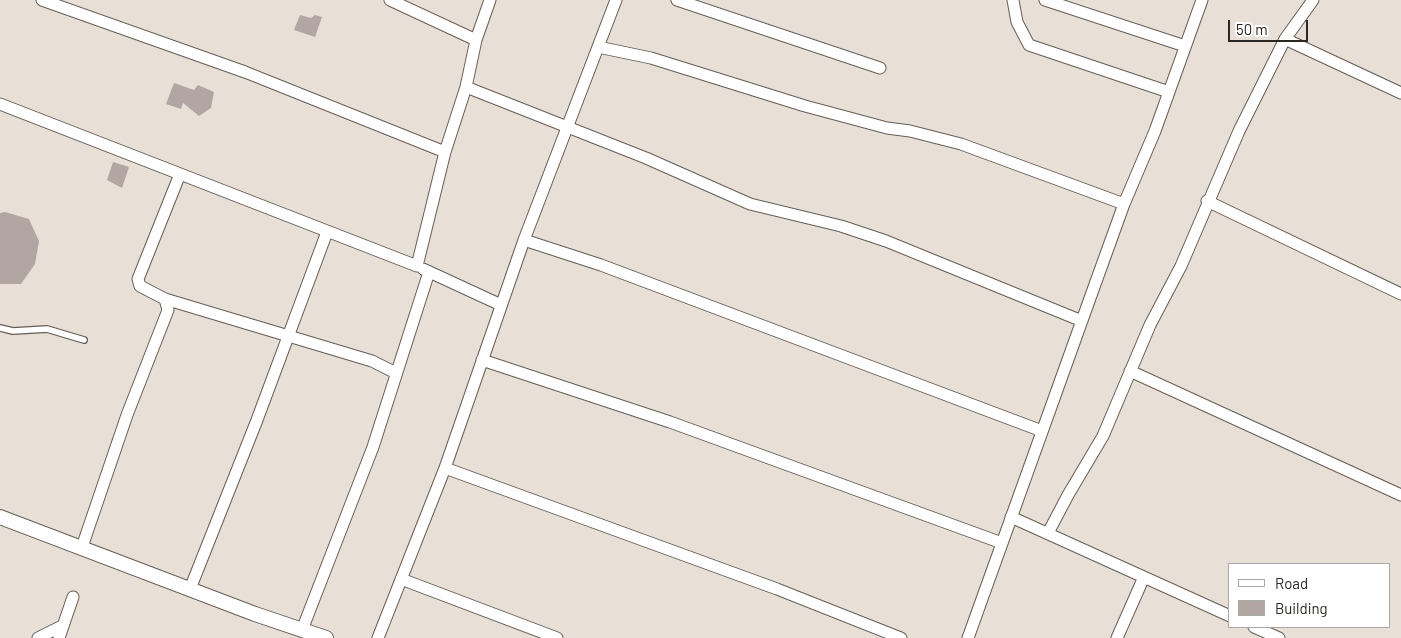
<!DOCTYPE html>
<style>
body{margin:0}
#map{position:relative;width:1401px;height:638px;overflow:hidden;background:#e8dfd6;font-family:Barlow,sans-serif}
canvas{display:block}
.legend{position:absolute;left:1228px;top:563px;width:162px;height:65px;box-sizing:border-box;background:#fff;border:1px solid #aaa9a7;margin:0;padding:6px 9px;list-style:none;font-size:15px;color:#2b2824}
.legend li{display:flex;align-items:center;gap:10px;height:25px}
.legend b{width:25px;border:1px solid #aaa9a7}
.scale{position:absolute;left:1228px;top:20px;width:80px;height:22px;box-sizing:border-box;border:2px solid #2b2824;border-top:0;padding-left:6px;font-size:15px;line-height:18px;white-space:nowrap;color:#2b2824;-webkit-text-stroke:4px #fff;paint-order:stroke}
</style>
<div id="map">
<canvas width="1401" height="638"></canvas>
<ul class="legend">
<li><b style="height:6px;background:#fff"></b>Road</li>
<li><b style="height:14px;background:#b2a6a2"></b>Building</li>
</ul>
<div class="scale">50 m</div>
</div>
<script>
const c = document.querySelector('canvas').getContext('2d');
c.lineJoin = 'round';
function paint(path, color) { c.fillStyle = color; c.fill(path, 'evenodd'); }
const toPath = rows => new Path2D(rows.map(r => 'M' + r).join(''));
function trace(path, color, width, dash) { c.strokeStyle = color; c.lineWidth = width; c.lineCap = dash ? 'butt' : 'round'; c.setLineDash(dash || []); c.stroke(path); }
paint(toPath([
 [300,15,311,18,315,15,322,17,315,37,294,30],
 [174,83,194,90,198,85,214,92,211,108,199,116,183,103,181,109,166,104],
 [113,162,129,167,122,188,107,180],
 [5,212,29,219,39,241,35,264,21,284,0,284,0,213]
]), '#b2a6a2');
const service = toPath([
 [0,328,13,331,47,329,84,340]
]);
const minor = toPath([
 [42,0,245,72,445,152],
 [390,0,476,40],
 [677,0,880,68],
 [1013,0,1017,22,1029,45,1169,92],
 [1045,0,1185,46],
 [1285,39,1401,93],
 [598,47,651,58,805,106,887,128,910,131,961,144,1124,204],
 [466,87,646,158,750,204,841,226,886,241,1082,321],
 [0,104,417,266,445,152,466,87,476,40,490,0],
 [1207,201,1401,294],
 [524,240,601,265,1042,431],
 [423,269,501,305],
 [165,299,372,361,396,373],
 [482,360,670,422,1002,543],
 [1130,371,1401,495],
 [445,468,777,589,901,638],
 [1011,517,1230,616],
 [1048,533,1068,495,1103,436,1150,325,1181,266,1239,131,1285,39,1313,0],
 [82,547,127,415,168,310,165,299,140,286,138,279,180,174],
 [401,579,557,638],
 [190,589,257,420,327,232],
 [1254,627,1279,638],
 [302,630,373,447,429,272],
 [38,638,62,626],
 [59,638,73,597],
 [378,638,445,468,524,240,616,0],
 [968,638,1089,301,1124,204,1155,131,1202,0],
 [1117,638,1144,577]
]);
const tertiary = toPath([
 [0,517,255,614,326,638]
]);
trace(service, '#655e56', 8);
trace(minor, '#655e56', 13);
trace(tertiary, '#655e56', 16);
trace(service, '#fff', 5.5);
trace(minor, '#fff', 11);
trace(tertiary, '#fff', 14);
</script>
